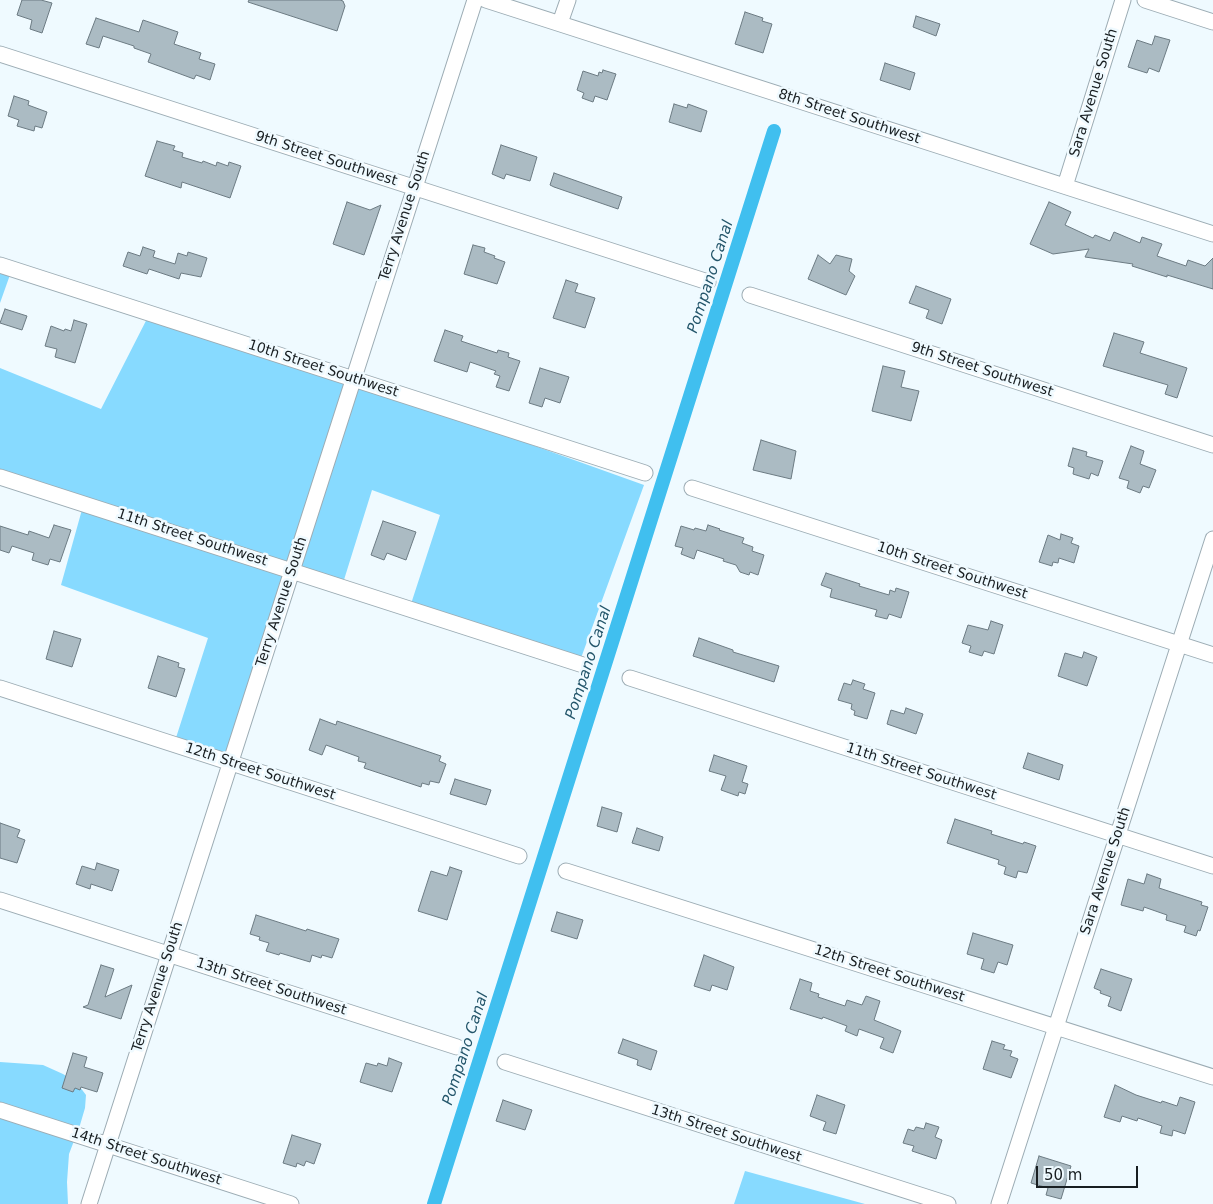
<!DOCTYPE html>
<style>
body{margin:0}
#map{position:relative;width:1213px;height:1204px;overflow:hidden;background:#effaff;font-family:"DejaVu Sans",sans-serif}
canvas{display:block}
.scale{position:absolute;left:1036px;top:1166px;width:102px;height:22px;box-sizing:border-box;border:2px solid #181e21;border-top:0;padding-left:6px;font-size:15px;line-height:18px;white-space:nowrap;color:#181e21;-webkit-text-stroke:4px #effaff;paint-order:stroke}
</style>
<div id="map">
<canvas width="1213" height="1204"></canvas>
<div class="scale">50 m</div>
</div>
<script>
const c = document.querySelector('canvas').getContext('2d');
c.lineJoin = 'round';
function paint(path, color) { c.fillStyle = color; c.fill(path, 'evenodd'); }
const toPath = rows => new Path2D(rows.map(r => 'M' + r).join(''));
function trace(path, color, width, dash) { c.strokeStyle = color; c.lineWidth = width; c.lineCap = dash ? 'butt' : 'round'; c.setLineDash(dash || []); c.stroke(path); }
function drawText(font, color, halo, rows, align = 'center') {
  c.font = font + ' "DejaVu Sans",sans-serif'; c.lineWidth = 5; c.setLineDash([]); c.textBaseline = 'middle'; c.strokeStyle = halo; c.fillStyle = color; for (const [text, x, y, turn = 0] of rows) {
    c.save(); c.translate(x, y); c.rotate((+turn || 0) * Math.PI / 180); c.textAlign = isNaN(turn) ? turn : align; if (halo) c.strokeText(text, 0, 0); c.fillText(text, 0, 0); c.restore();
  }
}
paint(toPath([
 [0,268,11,272,0,303],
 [152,309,644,485,577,669,409,610,440,515,372,490,343,583,292,568,228,767,174,744,208,638,61,585,83,506,0,478,0,368,101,409],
 [0,1062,43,1065,63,1074,77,1083,86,1095,85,1108,80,1125,69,1154,67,1182,68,1204,0,1204],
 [745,1171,865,1204,734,1204]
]), '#87daff');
trace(toPath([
 [434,1204,774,131]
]), '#40bfef', 14);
const building = toPath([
 [22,0,41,0,52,3,42,33,30,29,32,20,17,15,22,0],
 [249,0,340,0,343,1,345,6,337,31,248,2,249,0],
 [745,12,763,18,762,21,772,24,763,53,735,44,745,12],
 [916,16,940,24,936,36,913,27,916,16],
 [96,18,139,32,143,20,178,32,174,44,201,53,199,59,215,64,210,80,196,75,194,79,148,62,151,54,134,48,134,46,103,36,99,48,86,44,96,18],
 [1155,36,1170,40,1159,72,1149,68,1147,73,1128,67,1137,40,1152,45,1155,36],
 [885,63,915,73,910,90,880,80,885,63],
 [603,70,616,74,607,100,595,96,593,102,582,98,584,93,577,90,583,71,598,76,599,72,602,73,603,70],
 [14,96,29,101,28,105,47,112,42,128,35,126,34,131,17,126,19,120,8,116,14,96],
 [674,104,687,108,688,104,707,111,701,132,669,122,674,104],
 [157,141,175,146,173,150,183,153,182,157,202,163,203,161,216,166,217,162,228,166,229,162,241,166,230,198,182,182,181,188,145,176,157,141],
 [501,145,537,157,530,181,506,174,504,179,492,174,501,145],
 [554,173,622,197,618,209,554,187,550,185,554,173],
 [347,202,370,210,381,205,364,255,333,244,347,202],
 [1049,202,1071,212,1065,225,1093,238,1095,235,1110,241,1114,232,1140,243,1142,237,1162,244,1157,256,1186,266,1188,260,1205,266,1213,258,1213,289,1167,275,1167,277,1132,266,1133,264,1085,257,1089,249,1053,254,1030,244,1049,202],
 [473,245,485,248,484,252,495,256,494,258,505,262,497,284,464,274,473,245],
 [143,247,155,251,153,257,175,264,178,253,187,256,188,252,207,258,201,277,181,273,179,279,149,269,147,274,123,266,128,252,140,256,143,247],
 [818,255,830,264,836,255,852,259,849,271,855,276,846,295,808,279,818,255],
 [566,280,578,284,575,292,595,298,585,328,553,318,566,280],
 [916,286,951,299,942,324,926,318,929,310,909,303,916,286],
 [5,309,27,316,22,330,0,323,5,309],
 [74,320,87,324,75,363,55,357,57,349,45,346,51,326,64,331,65,329,71,331,74,320],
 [445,330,463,336,461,341,497,353,498,350,509,353,508,357,520,361,509,391,496,387,500,376,494,374,496,371,470,362,467,372,434,361,445,330],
 [1114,333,1144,342,1140,353,1187,368,1177,398,1165,394,1168,385,1103,366,1114,333],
 [883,366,905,371,901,387,919,391,911,421,872,411,883,366],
 [540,368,569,377,560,403,545,398,542,407,529,403,540,368],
 [761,440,796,451,791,479,753,470,761,440],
 [1131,446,1144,451,1140,464,1156,470,1149,488,1143,486,1140,493,1127,488,1129,481,1119,478,1131,446],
 [1073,448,1087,452,1086,456,1103,461,1098,476,1091,473,1089,479,1073,474,1074,468,1068,466,1073,448],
 [383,521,416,532,406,560,387,553,384,560,371,555,383,521],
 [54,525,71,530,60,562,50,559,48,565,32,560,34,553,12,546,9,553,0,550,0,526,28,535,29,531,49,538,54,525],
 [708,525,720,529,719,530,744,538,742,543,753,547,752,551,764,555,758,575,750,572,749,575,740,572,736,565,723,561,724,559,697,550,694,559,681,554,683,548,675,546,681,526,694,530,695,528,706,531,708,525],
 [1061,534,1073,538,1071,543,1079,546,1074,563,1059,558,1058,563,1053,562,1052,566,1039,562,1048,535,1060,540,1061,534],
 [826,573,860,584,859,586,889,595,890,590,895,592,896,588,909,592,901,618,889,614,887,619,875,616,877,610,830,597,832,589,821,585,826,573],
 [991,621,1003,625,994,654,984,651,982,656,969,652,971,646,962,643,968,625,988,630,991,621],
 [54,631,81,639,72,667,46,659,54,631],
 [699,638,733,650,733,652,779,666,774,682,693,656,699,638],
 [1084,652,1097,657,1087,686,1058,676,1065,653,1082,658,1084,652],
 [158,656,179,663,178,667,185,669,176,697,148,688,158,656],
 [853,680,865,684,863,689,875,693,867,719,854,715,855,711,851,709,852,704,838,700,844,683,851,685,853,680],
 [906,708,923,714,916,734,887,724,891,710,904,714,906,708],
 [320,719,336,725,337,721,441,756,439,761,446,764,439,783,430,781,429,785,422,783,421,787,364,768,366,763,358,761,359,757,326,745,322,755,309,750,320,719],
 [1028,753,1063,765,1059,780,1023,768,1028,753],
 [714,755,747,766,742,782,748,784,745,794,739,792,738,796,721,790,726,776,709,771,714,755],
 [455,779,491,790,486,805,450,794,455,779],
 [602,807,622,813,617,832,597,826,602,807],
 [955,819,992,831,991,834,1023,844,1024,842,1036,846,1027,873,1018,871,1016,878,1004,874,1006,867,998,864,999,860,947,843,955,819],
 [0,823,20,830,17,837,25,840,17,863,0,858,0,823],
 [637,828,663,837,659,851,632,843,637,828],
 [97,863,119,870,112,891,91,884,90,889,76,884,82,866,95,870,97,863],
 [450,867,462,871,447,920,418,911,431,871,447,876,450,867],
 [1147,874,1161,879,1159,888,1202,902,1201,905,1208,907,1200,931,1198,930,1196,936,1184,932,1186,926,1166,920,1167,915,1144,907,1143,911,1121,905,1128,879,1144,884,1147,874],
 [557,912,583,920,577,939,551,931,557,912],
 [256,915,306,931,307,929,339,939,332,958,322,955,321,958,312,955,310,962,280,953,279,955,266,951,269,943,259,940,260,937,250,934,256,915],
 [973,933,1013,945,1007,965,998,962,994,973,981,969,984,959,967,954,973,933],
 [704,955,734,967,727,990,712,985,710,991,694,986,704,955],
 [101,965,114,969,105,997,132,985,121,1019,83,1007,88,1005,101,965],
 [1101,969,1132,979,1121,1011,1108,1006,1111,997,1100,993,1101,991,1094,988,1101,969],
 [800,979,812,983,810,991,819,994,818,997,845,1006,847,1000,862,1005,866,996,880,1001,874,1020,901,1031,893,1053,880,1048,884,1038,859,1029,857,1036,845,1031,847,1026,823,1017,822,1019,790,1009,800,979],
 [623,1039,657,1051,651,1070,637,1065,638,1060,618,1053,623,1039],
 [992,1041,1005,1045,1003,1049,1012,1051,1010,1056,1018,1059,1011,1078,983,1069,992,1041],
 [73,1053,87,1057,84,1067,103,1073,97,1092,81,1087,80,1090,75,1088,73,1092,62,1088,73,1053],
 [389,1058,402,1063,392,1092,360,1082,366,1063,377,1066,378,1063,387,1066,389,1058],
 [1115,1085,1136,1095,1161,1103,1162,1101,1177,1106,1180,1097,1195,1102,1185,1134,1173,1130,1172,1136,1160,1133,1162,1126,1138,1118,1137,1121,1122,1116,1120,1122,1104,1117,1115,1085],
 [817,1095,845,1105,836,1134,823,1130,826,1122,810,1116,817,1095],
 [503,1100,532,1110,525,1130,496,1121,503,1100],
 [926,1123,939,1127,935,1137,942,1140,936,1159,912,1151,914,1146,903,1143,908,1129,914,1131,916,1127,924,1129,926,1123],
 [292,1135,321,1144,314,1164,306,1161,304,1166,297,1163,296,1167,283,1163,292,1135],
 [1039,1156,1071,1166,1061,1199,1046,1195,1048,1188,1031,1183,1039,1156]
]);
paint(building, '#abbbc3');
trace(building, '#6c7b83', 1);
const minor = toPath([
 [486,0,1213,234],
 [1145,0,1213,22],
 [560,23,568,0],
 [0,54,708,282],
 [1065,186,1123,0],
 [0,265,645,473],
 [750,295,1213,445],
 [0,477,583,665],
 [692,488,1213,655],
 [630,678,1213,866],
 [0,688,519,856],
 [566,871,1213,1077],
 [0,900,457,1047],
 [505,1062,948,1204],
 [0,1110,291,1204],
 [89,1204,475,0],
 [999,1204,1213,539]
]);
trace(minor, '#9cacb4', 17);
trace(minor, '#fff', 15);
drawText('14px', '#181e21', '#effaff', [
 ["Sara Avenue South",1094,93,-73],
 ["8th Street Southwest",849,117,18],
 ["9th Street Southwest",326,159,18],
 ["Terry Avenue South",405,216,-72],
 ["10th Street Southwest",323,369,18],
 ["9th Street Southwest",982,370,18],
 ["11th Street Southwest",192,538,18],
 ["10th Street Southwest",952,571,18],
 ["Terry Avenue South",282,602,-72],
 ["12th Street Southwest",260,772,18],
 ["11th Street Southwest",921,772,18],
 ["Sara Avenue South",1106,871,-72],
 ["12th Street Southwest",889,974,18],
 ["Terry Avenue South",158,987,-72],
 ["13th Street Southwest",271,987,18],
 ["13th Street Southwest",726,1134,18],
 ["14th Street Southwest",146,1157,18]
]);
drawText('italic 15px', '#23556a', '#effaff', [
 ["Pompano Canal",711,277,-72],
 ["Pompano Canal",589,663,-72],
 ["Pompano Canal",466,1049,-72]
]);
</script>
